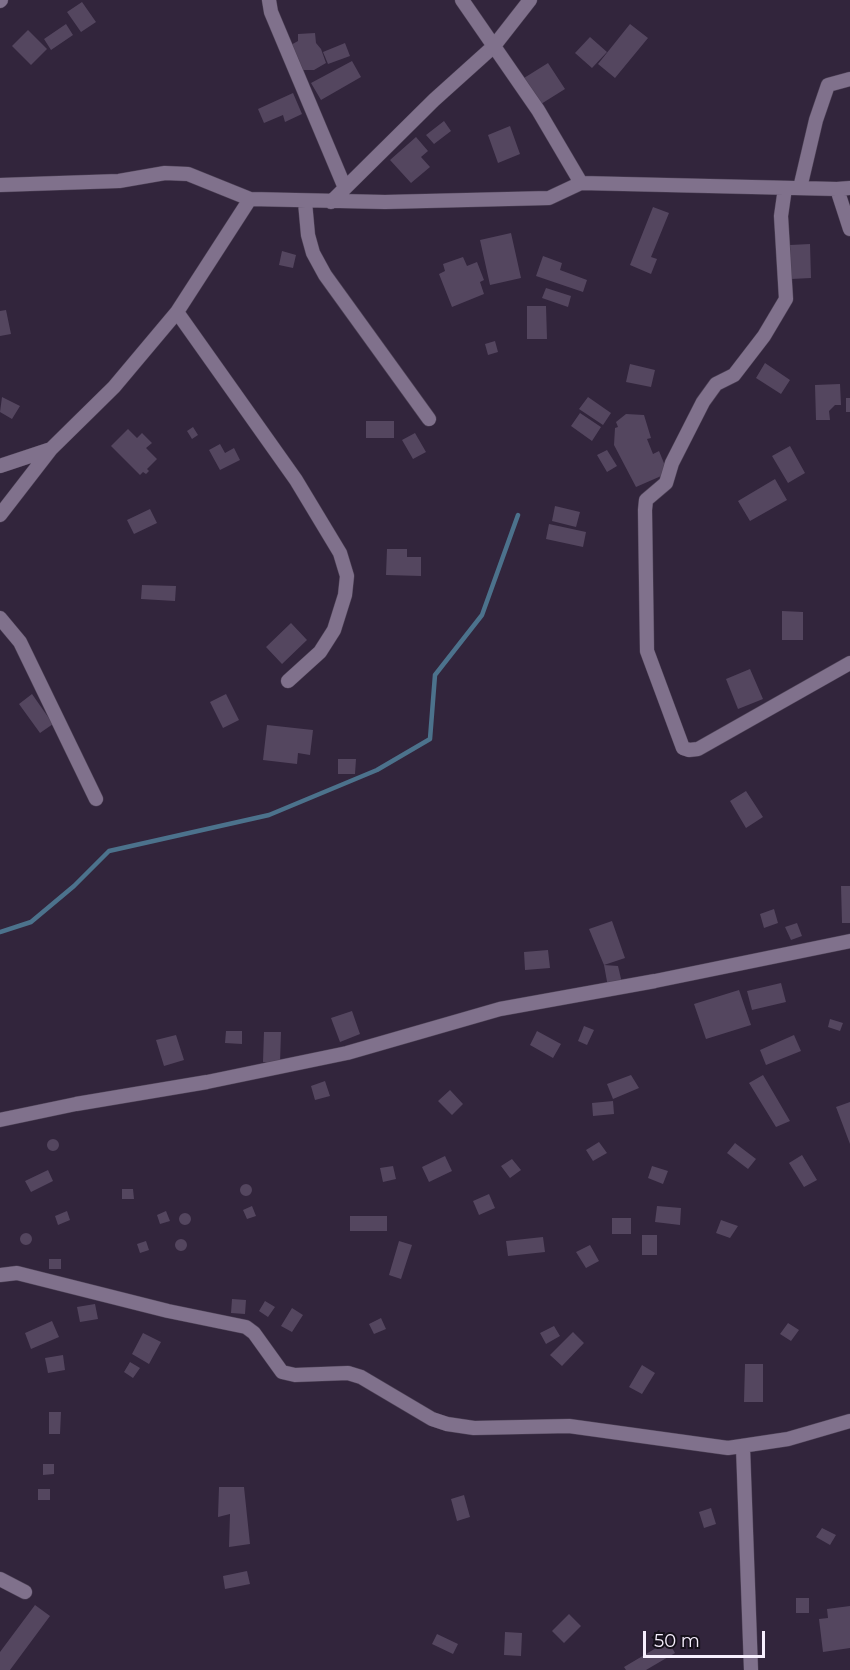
<!DOCTYPE html>
<style>
body{margin:0}
#map{position:relative;width:850px;height:1670px;overflow:hidden;background:#32253c;font-family:Montserrat,sans-serif}
canvas{display:block}
.scale{position:absolute;left:643px;top:1631px;width:122px;height:27px;box-sizing:border-box;border:3px solid #f7effe;border-top:0;padding-left:8px;font-size:18px;line-height:21px;white-space:nowrap;color:#f7effe;-webkit-text-stroke:4px #16111b;paint-order:stroke}
</style>
<div id="map">
<canvas width="850" height="1670"></canvas>
<div class="scale">50 m</div>
</div>
<script>
const c = document.querySelector('canvas').getContext('2d');
c.lineJoin = 'round';
const toPath = rows => new Path2D(rows.map(r => 'M' + r).join(''));
function trace(path, color, width, dash) { c.strokeStyle = color; c.lineWidth = width; c.lineCap = dash ? 'butt' : 'round'; c.setLineDash(dash || []); c.stroke(path); }
function paint(path, color) { c.fillStyle = color; c.fill(path, 'evenodd'); }
trace(toPath([
 [0,932,31,922,74,886,109,851,269,815,377,770,430,739,435,675,482,615,518,515]
]), '#4c728c', 4.5);
paint(toPath([
 [82,2,96,22,81,32,67,12],
 [66,24,73,35,51,50,44,39],
 [630,24,648,38,615,78,598,64],
 [28,30,47,49,31,65,12,46],
 [315,33,316,43,321,49,326,63,314,70,302,70,289,46,298,41,298,34],
 [590,37,607,52,592,68,575,53],
 [345,43,350,56,328,64,323,52],
 [352,61,361,77,321,100,311,83],
 [548,63,565,89,541,104,524,78],
 [293,93,302,114,285,122,283,115,264,123,258,109],
 [444,121,451,131,434,144,426,135],
 [510,126,520,154,498,163,488,135],
 [416,137,428,151,421,157,430,167,411,183,390,160],
 [653,207,669,213,651,257,657,259,651,274,630,265],
 [511,233,521,278,490,285,480,240],
 [810,244,811,278,791,279,790,245],
 [282,251,296,255,293,268,279,265],
 [543,256,562,263,560,270,587,280,583,292,536,276],
 [463,257,467,266,477,262,484,280,480,282,484,294,452,307,439,274,445,271,443,264],
 [546,288,571,296,568,307,542,298],
 [527,306,546,306,547,339,527,339],
 [6,310,11,334,0,336,0,311],
 [495,341,498,352,488,355,485,344],
 [765,363,790,380,781,394,756,378],
 [630,364,655,370,651,387,626,382],
 [840,384,841,405,835,405,829,411,830,420,816,420,815,385],
 [2,397,20,406,12,419,0,412],
 [588,397,611,413,603,425,579,409],
 [846,398,850,398,850,412,846,412],
 [580,413,601,427,592,441,571,426],
 [626,414,644,415,651,438,647,439,653,454,659,451,668,473,636,487,614,445,615,428,618,427,616,422],
 [366,421,394,421,394,438,366,438],
 [193,427,198,435,192,439,187,431],
 [128,429,137,438,142,433,152,443,146,448,157,459,147,469,149,471,146,474,143,472,140,475,111,446],
 [415,433,426,452,413,459,402,440],
 [220,444,225,453,234,448,240,460,220,470,209,450],
 [790,446,805,473,788,483,772,456],
 [607,450,617,466,607,472,597,455],
 [775,479,787,500,750,521,738,501],
 [555,506,580,512,576,527,552,521],
 [150,509,157,523,134,534,127,520],
 [549,524,586,532,583,547,546,539],
 [387,549,407,549,407,557,421,557,421,576,386,575],
 [142,585,176,586,175,601,141,599],
 [782,611,803,612,803,640,782,640],
 [291,623,307,640,282,664,266,647],
 [750,669,763,699,738,709,726,679],
 [32,694,53,724,40,733,19,704],
 [226,694,239,720,223,728,210,702],
 [267,725,313,730,310,755,298,753,297,764,263,760],
 [338,759,356,759,355,774,338,774],
 [746,791,763,817,746,828,730,801],
 [841,886,850,886,850,923,842,923],
 [774,909,778,923,764,928,760,914],
 [612,921,625,958,604,965,589,929],
 [797,923,802,936,791,940,785,927],
 [548,950,550,968,525,970,524,952],
 [604,965,618,966,622,983,608,987],
 [781,983,786,1002,752,1010,747,991],
 [739,990,751,1025,706,1039,694,1004],
 [352,1011,360,1034,340,1042,331,1018],
 [830,1019,843,1023,840,1031,828,1027],
 [584,1026,594,1030,587,1045,578,1041],
 [226,1031,242,1031,242,1044,225,1043],
 [537,1031,561,1044,553,1058,530,1045],
 [264,1032,281,1032,280,1063,263,1062],
 [176,1035,184,1060,164,1066,156,1040],
 [794,1035,801,1051,766,1065,760,1050],
 [631,1075,639,1088,613,1099,607,1084],
 [763,1075,790,1121,776,1127,749,1083],
 [325,1081,330,1096,315,1100,311,1086],
 [450,1090,463,1104,452,1115,438,1101],
 [613,1101,614,1114,593,1116,592,1103],
 [850,1102,850,1144,836,1107],
 '47 1145a6 6 0 1 1 12 0a6 6 0 1 1-12 0Z',
 [599,1142,607,1153,593,1161,586,1150],
 [735,1143,756,1159,748,1169,727,1153],
 [802,1155,817,1180,804,1187,789,1163],
 [445,1156,452,1171,429,1182,422,1167],
 [512,1159,521,1170,510,1178,501,1166],
 [393,1166,396,1179,383,1182,380,1168],
 [652,1166,668,1171,663,1184,648,1178],
 [48,1170,53,1181,31,1192,25,1181],
 '240 1190a6 6 0 1 1 12 0a6 6 0 1 1-12 0Z',
 [122,1189,133,1189,134,1199,122,1199],
 [489,1194,495,1208,479,1215,473,1201],
 [252,1206,256,1216,247,1219,243,1210],
 [657,1206,681,1208,680,1225,655,1222],
 [67,1211,70,1220,58,1225,55,1216],
 [166,1211,170,1221,160,1224,157,1215],
 '179 1219a6 6 0 1 1 12 0a6 6 0 1 1-12 0Z',
 [350,1216,387,1216,387,1231,350,1231],
 [612,1218,631,1218,631,1234,612,1234],
 [721,1220,738,1226,730,1238,716,1233],
 '20 1239a6 6 0 1 1 12 0a6 6 0 1 1-12 0Z',
 [642,1235,657,1235,657,1255,642,1255],
 [543,1237,545,1252,508,1256,506,1241],
 '175 1245a6 6 0 1 1 12 0a6 6 0 1 1-12 0Z',
 [146,1241,149,1250,140,1253,137,1244],
 [399,1241,412,1245,401,1279,389,1275],
 [590,1245,599,1261,586,1268,576,1252],
 [49,1259,61,1259,61,1269,49,1269],
 [232,1299,246,1300,245,1314,231,1313],
 [265,1301,275,1307,268,1317,259,1311],
 [95,1304,98,1319,80,1322,77,1307],
 [292,1308,303,1315,292,1332,281,1326],
 [381,1318,386,1329,374,1334,369,1324],
 [52,1321,59,1337,31,1349,25,1333],
 [788,1323,799,1330,791,1341,780,1334],
 [554,1326,560,1336,546,1344,540,1333],
 [573,1332,584,1343,562,1366,550,1355],
 [143,1333,161,1342,149,1364,132,1354],
 [63,1355,65,1370,48,1373,45,1358],
 [130,1362,140,1368,133,1378,124,1372],
 [745,1364,763,1364,763,1402,744,1402],
 [642,1365,655,1373,642,1394,629,1387],
 [49,1412,61,1412,60,1434,49,1434],
 [43,1464,54,1464,54,1474,43,1475],
 [219,1487,244,1487,250,1544,229,1547,230,1514,218,1517],
 [38,1489,50,1489,50,1500,38,1500],
 [464,1495,470,1517,457,1521,451,1499],
 [711,1508,716,1524,704,1528,699,1512],
 [822,1528,836,1535,830,1545,816,1537],
 [247,1571,250,1584,225,1589,223,1576],
 [796,1598,809,1598,809,1613,796,1613],
 [35,1605,50,1616,10,1670,0,1670,0,1652],
 [850,1606,850,1648,823,1652,819,1619,828,1618,827,1609],
 [569,1614,581,1626,564,1643,552,1631],
 [505,1632,522,1633,521,1656,504,1655],
 [437,1634,458,1644,453,1654,432,1644],
 [668,1641,675,1653,646,1670,626,1670,624,1667]
]), '#54465f');
const minor = toPath([
 [269,0,271,12,345,188],
 [462,0,538,110,581,183],
 [0,1,1,0],
 [0,185,119,181,165,173,188,174,250,199],
 [785,188,781,216,786,299,764,336,734,375,716,384,703,402,672,463,666,483,646,500,645,510,647,651,683,748,689,750,698,749,850,663],
 [800,188,816,120,828,85,850,79],
 [837,189,850,229],
 [305,202,308,235,313,253,325,275,429,419],
 [331,202,434,100,494,46,530,0],
 [177,312,296,480,340,553,347,576,345,595,334,630,320,652,288,681],
 [0,466,51,449],
 [0,515,51,449,114,387,177,312,250,199,385,202,549,198,581,183,837,189,850,188],
 [0,618,20,642,96,799],
 [0,1120,76,1104,207,1082,347,1053,500,1009,655,981,850,941],
 [0,1275,17,1273,168,1311,246,1327,254,1333,282,1372,295,1375,348,1373,361,1377,432,1419,447,1424,474,1428,569,1426,728,1448,788,1439,850,1421],
 [743,1447,751,1670],
 [0,1579,25,1592]
]);
trace(minor, '#4e4357', 15);
trace(minor, '#80718c', 14);
</script>
